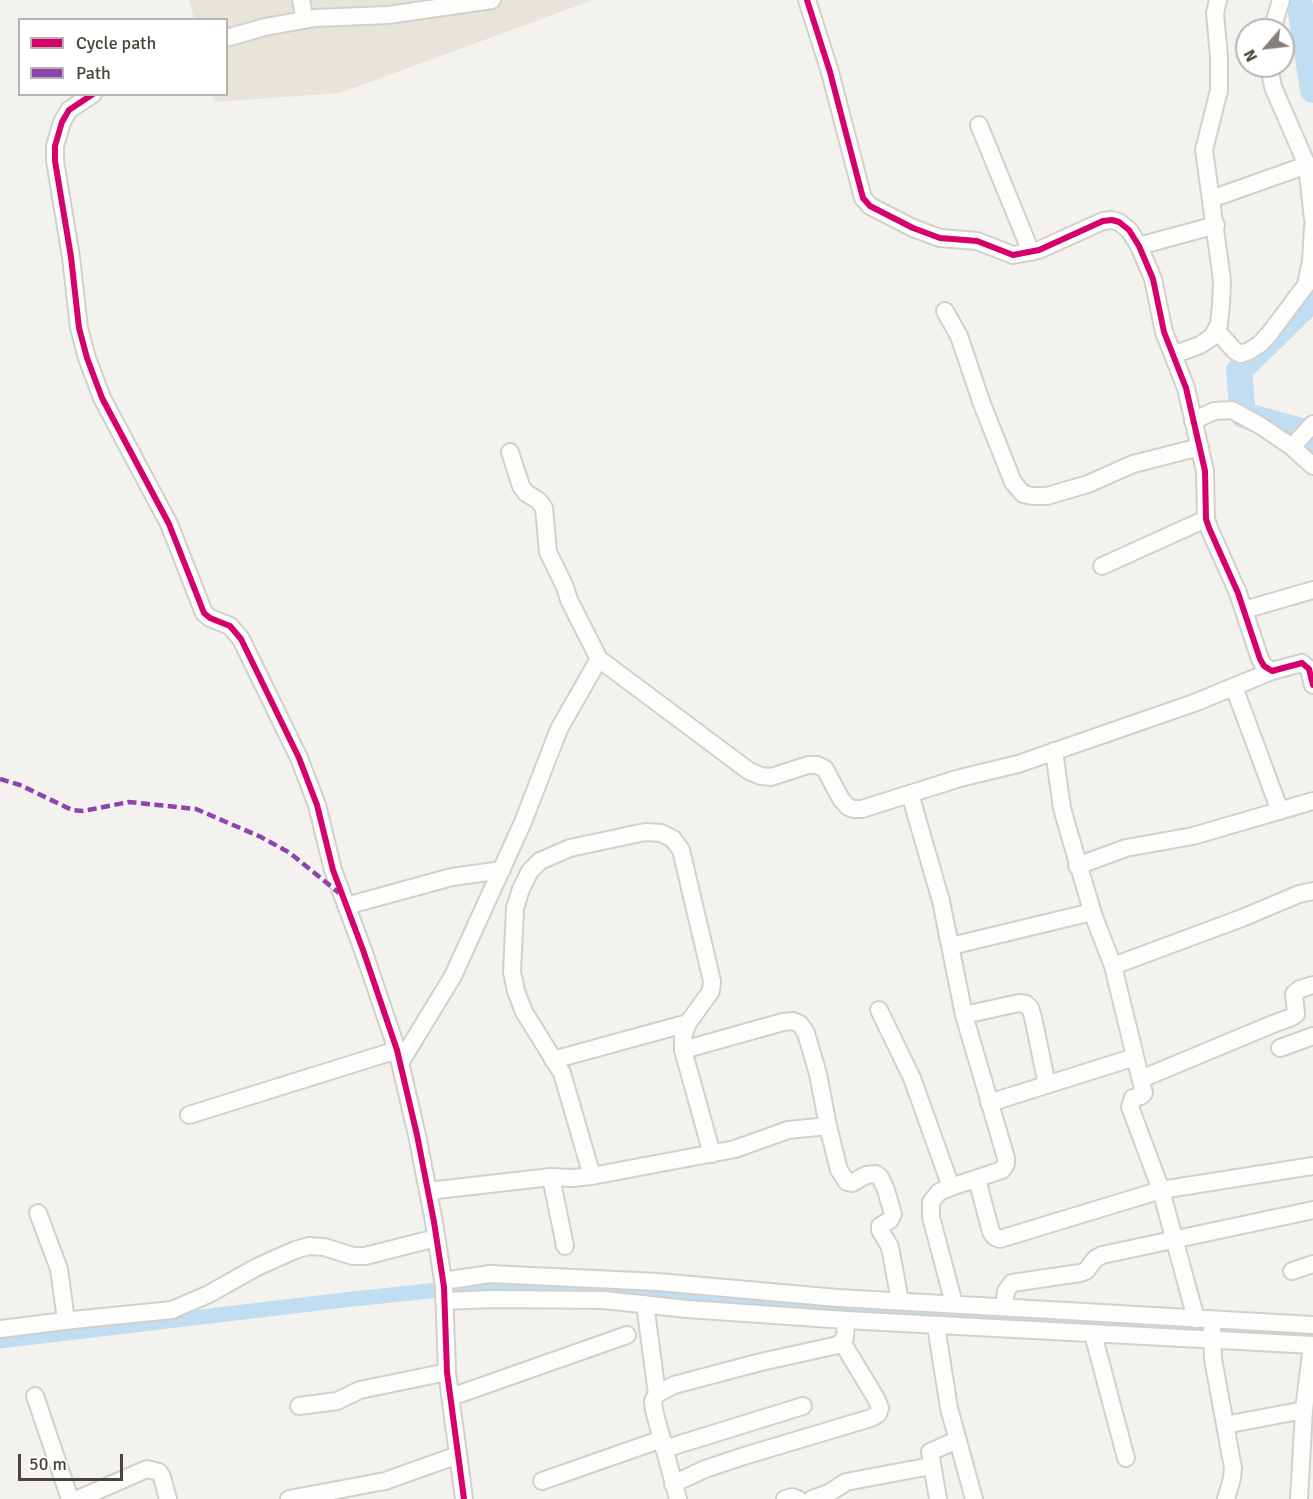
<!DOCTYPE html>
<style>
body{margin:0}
#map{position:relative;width:1313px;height:1499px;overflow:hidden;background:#f4f2ee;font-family:Signika,sans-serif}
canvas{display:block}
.legend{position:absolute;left:18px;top:18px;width:210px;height:78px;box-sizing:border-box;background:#fff;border:2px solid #b7b4b0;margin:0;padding:8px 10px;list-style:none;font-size:18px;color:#4b4439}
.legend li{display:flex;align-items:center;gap:12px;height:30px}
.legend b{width:30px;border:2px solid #b7b4b0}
.north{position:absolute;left:1235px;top:18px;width:60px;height:60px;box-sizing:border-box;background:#fff;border:2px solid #b7b4b0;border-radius:50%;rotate:242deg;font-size:16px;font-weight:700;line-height:24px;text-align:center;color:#4b4439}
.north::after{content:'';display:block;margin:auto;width:21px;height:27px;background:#868178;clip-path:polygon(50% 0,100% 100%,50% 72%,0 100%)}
.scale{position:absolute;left:18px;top:1454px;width:105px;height:27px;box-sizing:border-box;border:3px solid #4b4439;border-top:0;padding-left:8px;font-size:18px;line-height:21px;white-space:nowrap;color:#4b4439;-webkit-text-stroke:4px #fff;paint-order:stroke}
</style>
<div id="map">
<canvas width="1313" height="1499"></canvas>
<ul class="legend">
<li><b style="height:8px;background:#d6006c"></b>Cycle path</li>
<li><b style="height:8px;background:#8e44ad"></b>Path</li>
</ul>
<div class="north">N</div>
<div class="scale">50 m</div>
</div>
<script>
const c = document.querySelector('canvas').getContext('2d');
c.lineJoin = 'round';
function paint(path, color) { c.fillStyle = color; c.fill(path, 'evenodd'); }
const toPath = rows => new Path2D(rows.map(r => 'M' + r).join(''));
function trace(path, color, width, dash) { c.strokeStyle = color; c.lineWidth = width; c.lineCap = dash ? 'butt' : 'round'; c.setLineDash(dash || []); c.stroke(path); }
paint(toPath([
 [189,0,593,0,340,93,215,102,213,95,226,94,226,20,194,19]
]), '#e7e4dc');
trace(toPath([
 [0,1341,344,1300,486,1285,586,1289,775,1304,1313,1333]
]), '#c0ddf1', 15);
trace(toPath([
 [1299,0,1313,90],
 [1313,298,1239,371,1243,415,1305,432,1313,443]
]), '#c0ddf1', 26);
const minor = toPath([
 [301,0,305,20],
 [807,0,830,72,859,183,863,198,870,206,913,228,940,238,977,241,1013,255,1039,250,1103,221,1112,220,1119,222,1129,230,1139,246,1153,279,1164,332,1186,388,1205,471,1206,519,1209,528,1238,593,1260,659,1264,666,1272,671,1302,663,1309,669,1313,685],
 [1272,30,1281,0],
 [226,38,265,27,315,18,388,15,492,0],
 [1269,66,1273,87,1307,165,1313,219],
 [93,94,69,110,62,122,55,146,55,161,71,257,79,328,87,358,102,398,169,524,204,613,210,618,230,626,241,639,299,758,317,805,333,870,363,950,397,1050,417,1135,434,1222,444,1287,447,1372,464,1499],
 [979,125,1031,252],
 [1211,199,1307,165],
 [1139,246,1216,225],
 [945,311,959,336,982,404,1013,482,1023,494,1033,496,1047,496,1088,484,1133,464,1200,447],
 [1216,330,1235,351,1241,354,1249,351,1260,344,1270,333,1306,285,1311,261,1313,227],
 [1173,355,1200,345,1212,337,1219,324,1221,305,1222,280,1204,150,1219,90,1219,57,1215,13,1218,0],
 [1193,421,1214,411,1232,410,1261,426,1292,447,1313,466],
 [1292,447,1313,424],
 [1102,566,1206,519],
 [1244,610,1313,590],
 [599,659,749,771,761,776,771,777,808,765,817,765,825,769,841,799,848,807,854,809,862,809,960,778,1018,764,1194,703,1272,671],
 [1234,687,1280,811],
 [1054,751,1062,808,1069,833,1094,917,1113,966,1143,1089,1144,1093,1141,1096,1133,1098,1130,1107,1161,1190,1196,1319],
 [910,794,941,901,964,1015,1006,1158,1006,1164,1002,1170,951,1187,939,1192,931,1202,931,1217,954,1304],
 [1077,866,1126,848,1193,836,1313,801],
 [346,906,452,877,502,870],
 [951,946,1092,912],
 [1113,966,1242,918,1299,894,1313,891],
 [879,1010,912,1078,951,1187],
 [964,1015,1019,1003,1026,1004,1030,1008,1033,1017,1047,1085],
 [1280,1048,1313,1036],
 [683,1050,783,1022,793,1021,800,1024,806,1033,818,1074,828,1126,839,1170,847,1182,852,1183,866,1175,876,1174,880,1177,886,1190,893,1214,890,1220,880,1226,880,1230,890,1247,900,1301],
 [553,1060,688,1023],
 [400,1063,453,976,523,822,559,729,599,659,569,600,565,587,548,552,544,508,539,501,526,493,521,486,510,452],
 [1141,1079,1273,1024,1292,1017,1296,1014,1294,994,1300,989,1313,985],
 [989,1103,1135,1057],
 [189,1115,397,1050],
 [592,1176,562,1073,524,1012,516,991,512,972,515,908,521,889,530,871,540,861,570,848,645,832,661,833,673,839,681,850,712,981,711,991,688,1023,683,1037,683,1050,712,1154],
 [551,1177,565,1246],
 [977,1179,991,1232,995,1237,1000,1239,1161,1190,1313,1166],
 [428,1191,551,1177,572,1178,592,1176,735,1149,788,1130,828,1126],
 [38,1213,59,1269,66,1320],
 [1292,1271,1313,1264],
 [443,1281,490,1274,658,1282,838,1298,1313,1325],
 [444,1301,494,1299,604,1300,687,1309,846,1320,1313,1345],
 [645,1304,657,1394],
 [1004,1307,1006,1291,1012,1283,1080,1273,1086,1271,1095,1259,1102,1255,1313,1210],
 [936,1326,949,1408,974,1499],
 [0,1329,73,1320,172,1310,209,1294,257,1267,295,1250,309,1246,324,1247,353,1256,365,1256,436,1238],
 [1212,1329,1213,1359,1233,1468,1232,1478,1226,1499],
 [1093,1334,1126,1458],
 [35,1396,70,1499],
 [451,1397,627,1335],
 [299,1406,337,1401,360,1390,447,1372],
 [1225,1425,1304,1410],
 [664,1449,803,1406],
 [542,1481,662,1439],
 [673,1484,705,1469,744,1456,871,1418,878,1414,880,1408,877,1400,842,1342],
 [78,1499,147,1469,159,1472,162,1477,168,1499],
 [289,1499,385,1481,458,1455],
 [678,1499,654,1410,653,1401,657,1394,674,1385,761,1362,838,1345,845,1338,846,1320],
 [785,1499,792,1497,798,1499],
 [812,1499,829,1493,846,1482,931,1466],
 [938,1499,930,1452,957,1440],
 [1299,1499,1304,1410,1312,1345]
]);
trace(minor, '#d2d0cb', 20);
trace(minor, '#fdfdfc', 16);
trace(toPath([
 [0,779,20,785,72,810,83,811,129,802,196,809,261,837,290,853,339,893]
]), '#8e44ad', 4.5, [9, 4.5]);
trace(toPath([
 [807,0,830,72,859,183,863,198,870,206,913,228,940,238,977,241,1013,255,1039,250,1103,221,1112,220,1119,222,1129,230,1139,246,1153,279,1164,332,1186,388,1205,471,1206,519,1209,528,1238,593,1260,659,1264,666,1272,671,1302,663,1309,669,1313,685],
 [93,94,69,110,62,122,55,146,55,161,71,257,79,328,87,358,102,398,169,524,204,613,210,618,230,626,241,639,299,758,317,805,333,870,363,950,397,1050,417,1135,434,1222,444,1287,447,1372,464,1499]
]), '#d6006c', 6);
</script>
